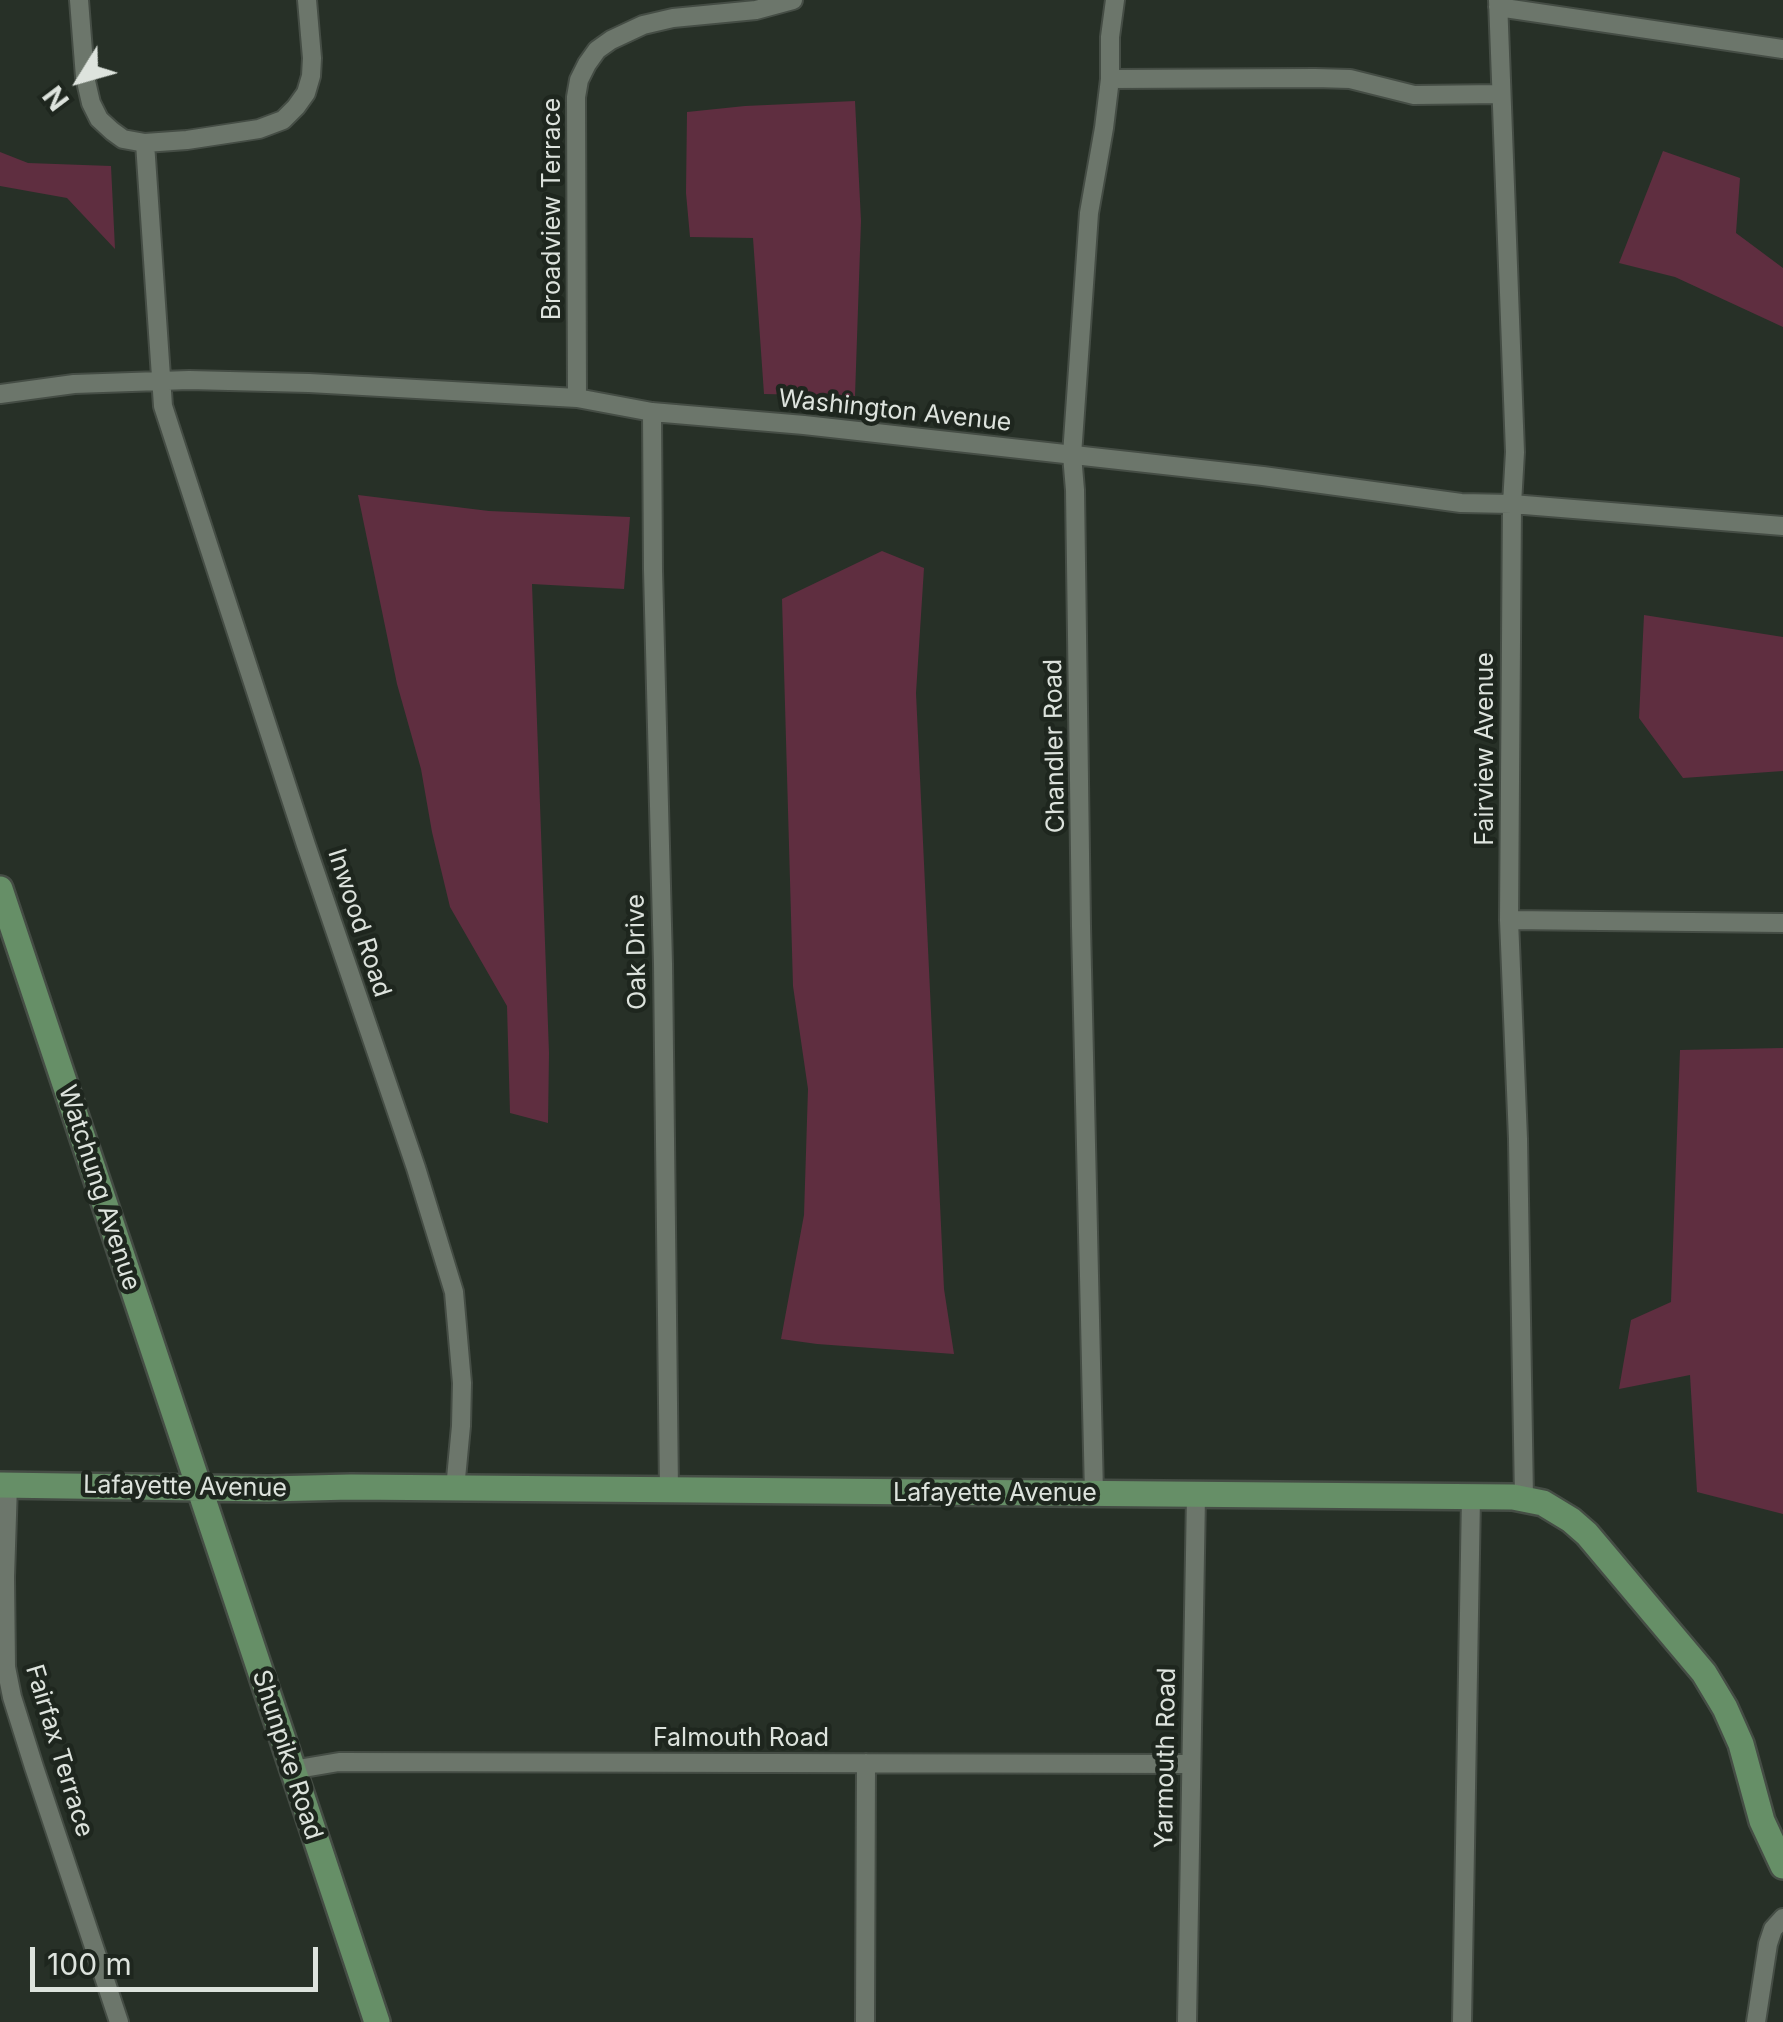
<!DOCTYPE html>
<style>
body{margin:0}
#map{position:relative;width:1783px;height:2022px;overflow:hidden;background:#273027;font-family:Inter,sans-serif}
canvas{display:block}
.north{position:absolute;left:30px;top:30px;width:100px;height:100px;-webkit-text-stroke:8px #1e261e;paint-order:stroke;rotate:233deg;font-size:28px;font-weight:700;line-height:40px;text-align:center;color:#dde3dd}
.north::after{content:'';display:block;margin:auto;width:35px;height:45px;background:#dde3dd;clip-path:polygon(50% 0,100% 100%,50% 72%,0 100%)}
.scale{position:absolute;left:30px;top:1947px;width:288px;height:45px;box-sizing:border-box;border:5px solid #dde3dd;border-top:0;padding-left:12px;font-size:30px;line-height:35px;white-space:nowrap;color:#dde3dd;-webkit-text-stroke:8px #1e261e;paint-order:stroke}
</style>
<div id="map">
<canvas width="1783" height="2022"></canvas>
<div class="north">N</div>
<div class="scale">100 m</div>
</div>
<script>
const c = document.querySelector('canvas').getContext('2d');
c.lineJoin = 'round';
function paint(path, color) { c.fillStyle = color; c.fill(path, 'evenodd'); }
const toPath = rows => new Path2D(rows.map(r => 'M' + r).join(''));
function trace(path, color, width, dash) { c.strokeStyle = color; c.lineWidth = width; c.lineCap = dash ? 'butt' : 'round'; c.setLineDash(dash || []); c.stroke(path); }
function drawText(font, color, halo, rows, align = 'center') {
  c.font = font + ' Inter,sans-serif'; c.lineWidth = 9; c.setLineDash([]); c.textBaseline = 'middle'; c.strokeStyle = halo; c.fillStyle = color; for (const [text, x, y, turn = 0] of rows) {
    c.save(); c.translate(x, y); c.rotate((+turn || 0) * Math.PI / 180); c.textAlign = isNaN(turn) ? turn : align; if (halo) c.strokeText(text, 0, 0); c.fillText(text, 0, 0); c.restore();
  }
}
paint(toPath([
 [855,101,861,221,855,396,764,394,753,238,690,237,686,193,687,112,745,106],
 [1663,151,1740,178,1736,233,1783,268,1783,327,1675,277,1619,263],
 [0,152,28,163,111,166,115,249,67,198,0,186],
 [358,495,489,511,630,517,624,589,532,584,549,1053,548,1123,510,1113,507,1006,450,907,432,832,421,769,397,684],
 [882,551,924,568,916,693,944,1289,954,1354,817,1344,781,1339,804,1215,808,1089,793,986,782,599],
 [1644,615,1783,637,1783,771,1683,778,1639,718],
 [1783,1048,1783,1514,1697,1492,1690,1375,1619,1389,1631,1320,1671,1302,1680,1050]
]), '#5f2e40');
const street = toPath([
 [79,0,85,77,91,103,99,119,112,131,123,139,145,143,187,140,259,129,283,120,296,107,306,93,311,76,312,58,307,0],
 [1498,0,1515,452,1512,504,1509,920,1518,1139,1524,1499],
 [1498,7,1783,49],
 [1110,79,1315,78,1350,79,1414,95,1501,94],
 [145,143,163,406,306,845,416,1168,454,1292,462,1383,461,1426,455,1489],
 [0,394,74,384,189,380,309,383,577,398,652,412,804,425,1263,476,1461,503,1512,504,1783,526],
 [577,398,576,97,579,80,587,64,597,50,611,40,643,25,673,18,756,10,793,0],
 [652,412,653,570,663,964,669,1491],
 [1509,920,1783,923],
 [8,1485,5,1577,6,1667,12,1697,34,1767,119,2022],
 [1094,1494,1081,926,1075,490,1072,455,1089,213,1104,128,1110,79,1110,37,1115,0],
 [292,1770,339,1762,1191,1764],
 [865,2022,866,1763],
 [1187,2022,1196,1495],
 [1462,2022,1471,1496],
 [1756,2022,1768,1944,1773,1929,1783,1918]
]);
const secondary = toPath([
 [0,889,377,2022],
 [0,1485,268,1489,351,1487,1513,1497,1543,1503,1571,1520,1587,1534,1704,1673,1725,1708,1741,1744,1762,1821,1783,1866]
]);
trace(street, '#454d45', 22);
trace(secondary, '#454d45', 30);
trace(street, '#6c766b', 18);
trace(secondary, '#668f67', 25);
drawText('25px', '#dde3dd', '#1e261e', [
 ["Broadview Terrace",552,209,-90],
 ["Washington Avenue",895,411,6],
 ["Chandler Road",1055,746,-91],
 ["Fairview Avenue",1485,749,-90],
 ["Inwood Road",359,923,72],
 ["Oak Drive",637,952,-91],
 ["Watchung Avenue",99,1188,72],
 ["Lafayette Avenue",185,1487,1],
 ["Lafayette Avenue",995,1493],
 ["Falmouth Road",741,1738],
 ["Fairfax Terrace",59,1751,73],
 ["Shunpike Road",287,1755,72],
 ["Yarmouth Road",1166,1758,-89]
]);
</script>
